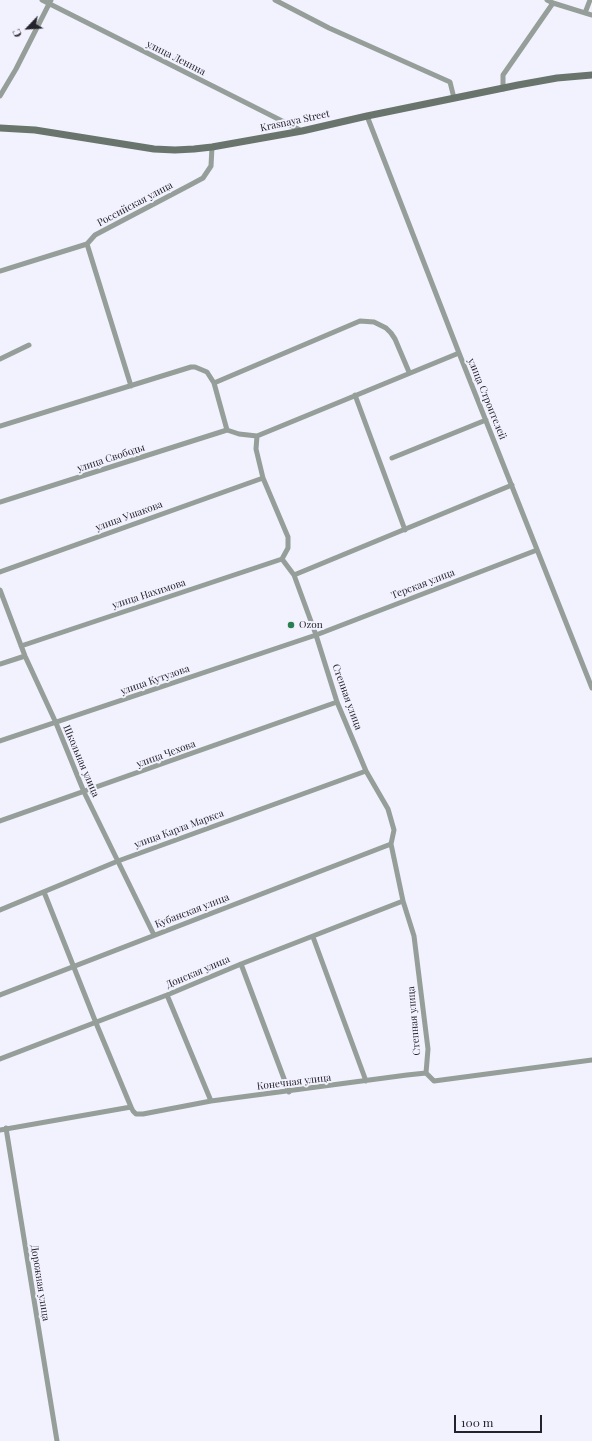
<!DOCTYPE html>
<meta charset="utf-8">
<style>
body{margin:0}
#map{position:relative;width:592px;height:1441px;overflow:hidden;background:#f2f1fe;font-family:"Playfair Display",serif}
canvas{display:block}
.north{position:absolute;left:8px;top:8px;width:40px;height:40px;-webkit-text-stroke:3px #f2f1fe;paint-order:stroke;rotate:245deg;font-size:11px;font-weight:700;line-height:16px;text-align:center;color:#24232b}
.north::after{content:'';display:block;margin:auto;width:14px;height:18px;background:#24232b;clip-path:polygon(50% 0,100% 100%,50% 72%,0 100%)}
.scale{position:absolute;left:454px;top:1415px;width:88px;height:18px;box-sizing:border-box;border:2px solid #24232b;border-top:0;padding-left:5px;font-size:12px;line-height:14px;white-space:nowrap;color:#24232b;-webkit-text-stroke:3px #f2f1fe;paint-order:stroke}
</style>
<div id="map">
<canvas width="592" height="1441"></canvas>
<div class="north">С</div>
<div class="scale">100 m</div>
</div>
<script>
const c = document.querySelector('canvas').getContext('2d');
c.lineJoin = 'round';
const toPath = rows => new Path2D(rows.map(r => 'M' + r).join(''));
function trace(path, color, width, dash) { c.strokeStyle = color; c.lineWidth = width; c.lineCap = dash ? 'butt' : 'round'; c.setLineDash(dash || []); c.stroke(path); }
function drawText(font, color, halo, rows, align = 'center') {
  c.font = font + ' "Playfair Display",serif'; c.lineWidth = 4; c.setLineDash([]); c.textBaseline = 'middle'; c.strokeStyle = halo; c.fillStyle = color; for (const [text, x, y, turn = 0] of rows) {
    c.save(); c.translate(x, y); c.rotate((+turn || 0) * Math.PI / 180); c.textAlign = isNaN(turn) ? turn : align; if (halo) c.strokeText(text, 0, 0); c.fillText(text, 0, 0); c.restore();
  }
}
trace(toPath([
 [42,0,302,131],
 [275,0,329,28,450,82,454,98],
 [547,0,553,3,592,15],
 [585,13,590,0],
 [503,89,503,75,553,3],
 [0,96,16,69,51,0],
 [367,116,459,353,592,688],
 [87,244,131,386],
 [0,271,87,244,95,235,190,185,203,178,211,166,212,147],
 [0,359,29,345],
 [214,383,360,321,374,322,386,328,391,333,395,339,409,372],
 [355,395,405,530],
 [0,426,191,367,195,367,207,372,214,383,227,430,239,434,257,436,256,449,263,478,288,537,288,548,282,559,294,575,316,635,337,702,366,771,388,809,394,830,391,844,403,901,414,936,428,1049,426,1073],
 [257,436,459,353],
 [392,458,486,420],
 [0,502,227,430],
 [0,572,263,478],
 [294,575,512,485],
 [0,590,25,656,56,723,84,792,154,935],
 [21,646,282,559],
 [0,664,25,656],
 [0,741,316,635,537,550],
 [0,821,337,702],
 [44,892,96,1023,131,1107],
 [0,910,118,861,366,771],
 [313,937,366,1081],
 [241,964,289,1092],
 [0,995,391,844],
 [167,995,211,1101],
 [0,1059,167,995,241,964,403,901],
 [6,1128,57,1441],
 [0,1130,131,1107,133,1111,136,1114,143,1114,211,1101,407,1075,426,1073,434,1081,592,1060]
]), '#959e98', 5);
trace(toPath([
 [0,128,35,130,154,149,175,150,194,149,212,147,302,131,367,116,518,85,557,78,592,75]
]), '#69756c', 7);
for (const [x, y, r, color] of [
 [291,625,4,"#2b7e4f"]
]) { const dot = new Path2D(); dot.arc(x, y, r, 0, 2 * Math.PI); c.fillStyle = color; c.fill(dot); trace(dot, '#f2f1fe', 1.5); }
drawText('10px', '#24232b', '#f2f1fe', [
 ["улица Ленина",176,58,27],
 ["Krasnaya Street",295,121,-12],
 ["Российская улица",135,204,-28],
 ["улица Строителей",487,399,68],
 ["улица Свободы",111,458,-18],
 ["улица Ушакова",129,516,-20],
 ["Терская улица",423,584,-21],
 ["улица Нахимова",149,594,-18],
 ["улица Кутузова",155,680,-19],
 ["Степная улица",347,697,70],
 ["улица Чехова",166,754,-20],
 ["Школьная улица",81,761,67],
 ["улица Карла Маркса",179,829,-20],
 ["Кубанская улица",192,911,-21],
 ["Донская улица",198,972,-23],
 ["Степная улица",414,1021,-95],
 ["Конечная улица",294,1082,-7],
 ["Дорожная улица",40,1283,81]
]);
drawText('10px', '#24232b', '#f2f1fe', [
 ["Ozon",299,625]
], 'left');
</script>
